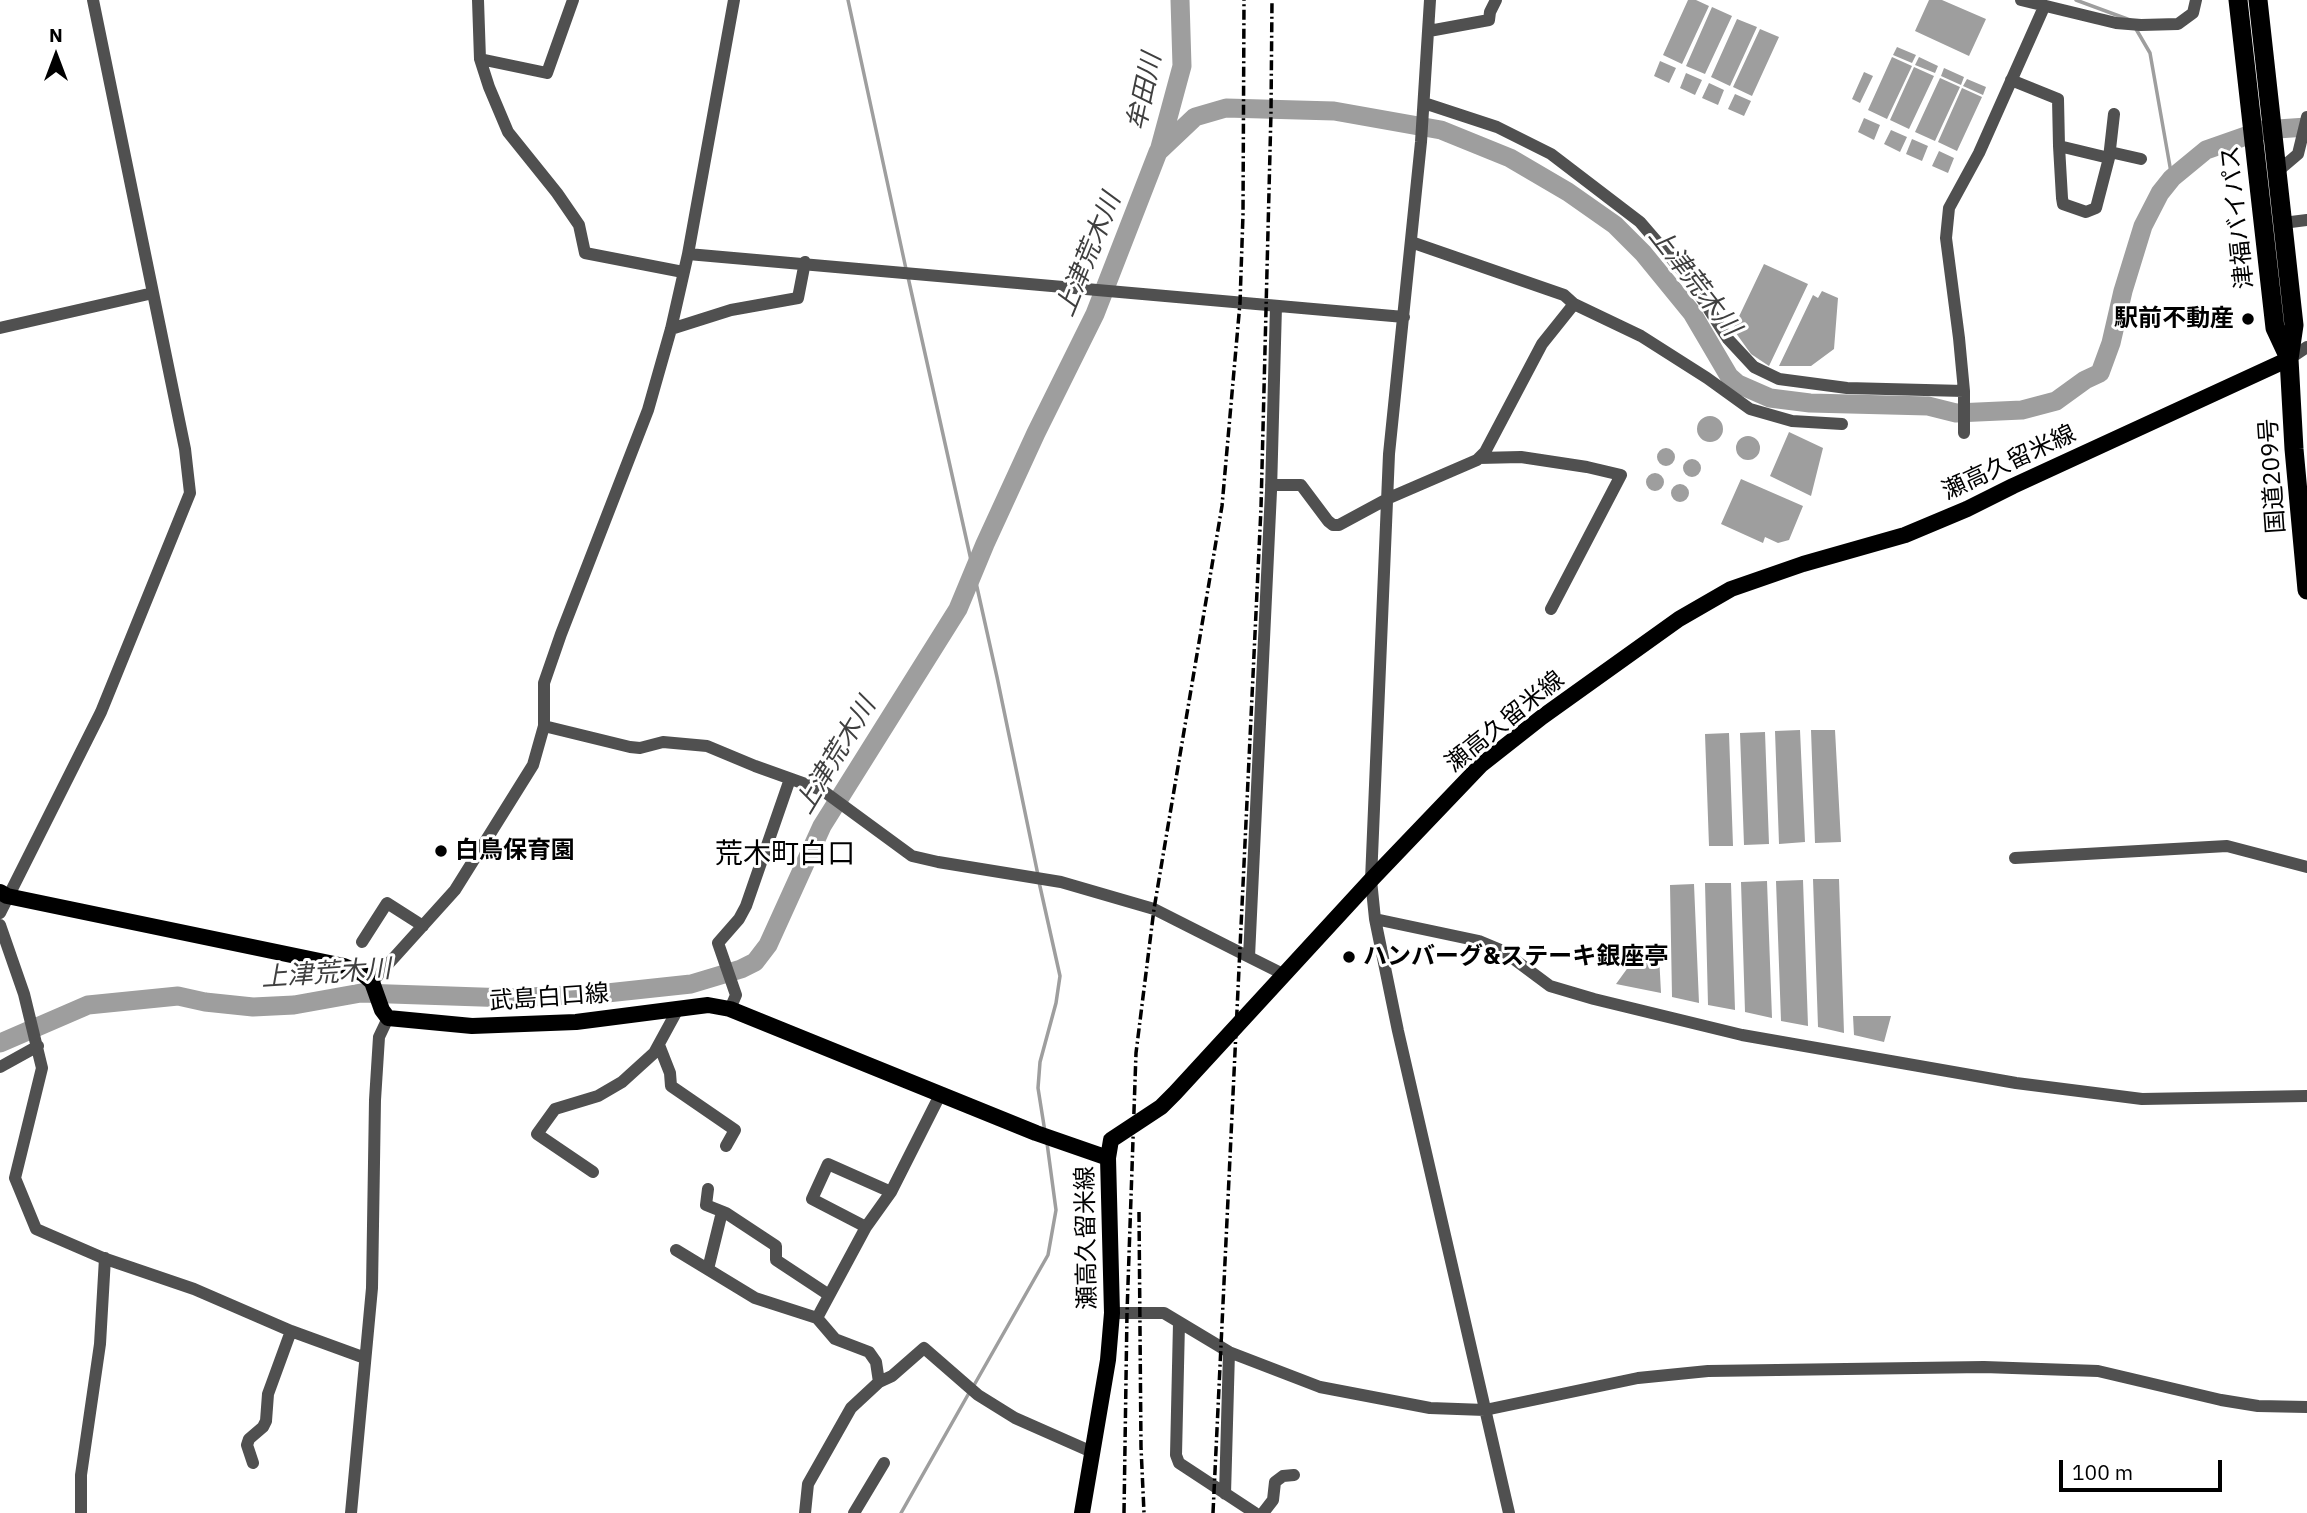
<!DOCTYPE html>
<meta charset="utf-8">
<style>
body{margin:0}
#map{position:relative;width:2307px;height:1513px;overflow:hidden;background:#fff;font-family:"IBM Plex Sans",sans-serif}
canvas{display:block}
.north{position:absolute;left:21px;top:21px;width:70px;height:70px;-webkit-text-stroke:5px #fff;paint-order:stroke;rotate:0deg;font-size:19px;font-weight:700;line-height:28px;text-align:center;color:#000}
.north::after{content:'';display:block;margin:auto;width:24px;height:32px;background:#000;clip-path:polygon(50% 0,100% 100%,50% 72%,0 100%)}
.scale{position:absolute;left:2059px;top:1460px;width:163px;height:32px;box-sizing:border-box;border:4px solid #000;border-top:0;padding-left:9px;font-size:21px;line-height:24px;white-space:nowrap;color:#000;-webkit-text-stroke:5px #fff;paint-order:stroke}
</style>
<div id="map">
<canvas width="2307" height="1513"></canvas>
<div class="north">N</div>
<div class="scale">100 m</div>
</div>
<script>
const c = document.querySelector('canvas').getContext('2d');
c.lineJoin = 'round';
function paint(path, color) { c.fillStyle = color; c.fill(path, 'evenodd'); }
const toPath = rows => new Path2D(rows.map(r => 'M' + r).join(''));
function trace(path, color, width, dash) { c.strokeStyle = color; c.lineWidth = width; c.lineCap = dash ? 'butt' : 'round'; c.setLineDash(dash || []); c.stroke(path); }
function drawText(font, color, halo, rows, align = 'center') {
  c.font = font + ' "IBM Plex Sans","Noto Sans JP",sans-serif'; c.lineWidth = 6; c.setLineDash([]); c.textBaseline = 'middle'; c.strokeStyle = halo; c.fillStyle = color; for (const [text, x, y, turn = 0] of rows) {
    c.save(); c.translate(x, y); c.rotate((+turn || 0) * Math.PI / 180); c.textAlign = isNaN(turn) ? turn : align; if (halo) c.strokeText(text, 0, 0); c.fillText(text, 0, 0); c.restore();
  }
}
paint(toPath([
 [1688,0,1696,0,1709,6,1682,64,1663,55],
 [1929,0,1942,0,1986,19,1969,56,1915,31],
 [1712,7,1732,16,1705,74,1686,66],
 [1737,19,1757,27,1730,86,1711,77],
 [1760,29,1779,37,1752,96,1733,87],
 [1897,47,1916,55,1912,63,1893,55],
 [1892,57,1912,66,1887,119,1868,110],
 [1919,57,1938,66,1935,73,1915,65],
 [1660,61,1676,68,1669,83,1654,76],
 [1914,67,1934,76,1909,129,1890,120],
 [1944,68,1964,77,1961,85,1941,76],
 [1864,72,1873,76,1860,103,1852,99],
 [1686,73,1702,80,1695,95,1680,88],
 [1940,78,1960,87,1935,141,1915,132],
 [1967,79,1986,87,1983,95,1963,86],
 [1709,83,1724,90,1718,105,1702,98],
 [1962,88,1982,97,1957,151,1938,142],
 [1735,94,1751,101,1744,116,1728,109],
 [1864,118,1880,125,1874,140,1858,132],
 [1891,130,1907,137,1900,152,1884,144],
 [1912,139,1928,146,1922,161,1906,154],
 [1939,151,1954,158,1948,173,1932,166],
 [1764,264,1808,284,1769,366,1751,354,1733,329],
 [1822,291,1838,298,1834,349,1811,366,1779,366,1813,295,1818,298],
 '1697 429a13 13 0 1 1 26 0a13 13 0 1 1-26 0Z',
 [1789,432,1823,448,1811,496,1770,476],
 '1736 448a12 12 0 1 1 24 0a12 12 0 1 1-24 0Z',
 '1657 457a9 9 0 1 1 18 0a9 9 0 1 1-18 0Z',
 '1683 468a9 9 0 1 1 18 0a9 9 0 1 1-18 0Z',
 '1646 482a9 9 0 1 1 18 0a9 9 0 1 1-18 0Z',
 [1741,479,1803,506,1789,540,1778,543,1765,537,1763,543,1721,524],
 '1671 493a9 9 0 1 1 18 0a9 9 0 1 1-18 0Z',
 [1800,730,1805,842,1779,844,1775,731],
 [1811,730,1835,730,1841,842,1815,843],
 [1765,732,1769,844,1744,845,1740,733],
 [1729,733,1733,846,1709,846,1705,734],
 [1813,879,1839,879,1844,1033,1818,1027],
 [1803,880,1808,1026,1781,1021,1776,881],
 [1767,881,1772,1018,1745,1012,1741,882],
 [1705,883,1731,883,1735,1010,1708,1005],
 [1694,884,1699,1003,1672,997,1670,885],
 [1637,955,1659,955,1661,993,1616,984],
 [1853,1016,1891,1016,1884,1042,1854,1035]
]), '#9e9e9e');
trace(toPath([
 [848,0,906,269],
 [2076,0,2130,20],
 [2136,29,2150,53,2172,178],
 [908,277,997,677,1038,875],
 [1039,882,1060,976,1056,1003,1040,1062,1038,1088,1045,1132],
 [973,1387,1048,1255,1056,1210,1047,1143],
 [901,1513,969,1393]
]), '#9e9e9e', 3.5);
trace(toPath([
 [1159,151,1182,66,1180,0],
 [0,1043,88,1005,178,996,205,1002,253,1007,294,1005,361,993,510,998,607,993,691,984,741,969,755,962,768,945,822,826,958,609,985,544,1036,433,1095,314,1158,152,1195,117,1226,108,1334,111,1441,130,1510,158,1568,192,1615,225,1643,253,1692,313,1729,376,1738,384,1770,398,1810,403,1928,406,1956,413,2022,410,2056,401,2085,380,2100,373,2111,343,2123,291,2143,226,2160,193,2172,178,2206,150,2263,130,2307,127]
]), '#9e9e9e', 19);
trace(toPath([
 [478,0,480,59,489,87,508,132,557,193,579,225,585,253,683,272],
 [1430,0,1421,142,1389,454,1371,880,1375,919,1398,1031,1509,1513],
 [2021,0,2116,23,2141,25,2178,24,2193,13,2196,0],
 [1429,31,1489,20,1490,12,1496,0],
 [480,59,547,73,573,0],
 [2011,80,2058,99,2059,146,2062,198,2063,204,2086,212,2096,208,2109,158,2059,146],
 [1424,103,1497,127,1551,154,1640,222,1690,280,1728,339,1754,367,1779,379,1847,388,1964,391,1959,338,1946,238,1949,208,1979,153,2044,7],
 [2110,152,2141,159],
 [2109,158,2114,114],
 [2278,171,2298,154,2307,117],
 [2283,223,2307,220],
 [1411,242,1564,295,1574,304,1641,336,1707,378,1750,409,1792,421,1842,424],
 [688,254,1404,317],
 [1276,306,1271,491,1249,957,1285,975],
 [0,328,153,293],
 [671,329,731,310,798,298,805,262],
 [2289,359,2307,347],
 [1964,391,1964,433],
 [1479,458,1521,457,1587,467,1621,475,1551,609],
 [1271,485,1301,485,1328,521,1333,525,1339,525,1389,498,1477,460,1485,452,1542,344,1574,304],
 [544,726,630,747,640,748,663,742,707,746,755,766,822,790,912,856,938,862,1061,882,1154,909,1249,957],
 [2015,858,2227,846,2307,867],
 [0,913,101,712,190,493,185,449,93,0],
 [1375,919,1479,941,1503,951,1550,986,1594,999,1742,1035,2016,1083,2142,1099,2307,1096],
 [0,925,24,994,42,1068,15,1178,36,1229,103,1258,194,1289,291,1331,365,1358],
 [362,942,387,903,423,926],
 [372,982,455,890,533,765,544,726,544,683,561,634,648,410,671,329,688,254,734,0],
 [730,1009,736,995,718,943,739,919,746,906,790,779],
 [659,1045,670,1073,671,1086,735,1130,726,1146],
 [0,1067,38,1046],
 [593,1172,537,1134,555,1109,598,1096,622,1082,654,1053,678,1009],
 [708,1189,706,1205,726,1213,776,1246,776,1260,829,1295],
 [866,1227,812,1199,828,1164,891,1192],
 [676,1250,755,1298,817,1318,835,1339,869,1352,876,1362,879,1382,892,1376,924,1348,978,1395,1015,1418,1092,1452],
 [708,1269,722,1212],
 [1112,1313,1164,1313,1229,1352,1320,1387,1430,1408,1485,1410,1638,1378,1708,1371,1984,1367,2098,1371,2221,1400,2258,1406,2307,1407],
 [817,1318,866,1227,891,1192,941,1093],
 [1179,1323,1176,1455,1179,1463,1255,1513],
 [253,1463,247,1445,249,1439,263,1427,266,1421,268,1394,291,1331],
 [1225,1494,1229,1352],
 [81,1513,81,1475,100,1344,105,1258],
 [351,1513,372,1288,375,1100,379,1037,388,1018],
 [805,1513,808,1484,851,1408,879,1382],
 [854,1513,884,1463],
 [1263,1513,1273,1500,1275,1482,1283,1476,1294,1475]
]), '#505050', 12);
trace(toPath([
 [0,892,7,896,344,966,363,974,372,982,382,1010,388,1018,472,1026,576,1022,708,1005,730,1009,1036,1133,1108,1158],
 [1082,1513,1108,1360,1112,1313,1108,1158,1111,1140,1161,1107,1175,1093,1371,880,1481,765,1542,717,1679,619,1731,589,1803,564,1905,535,1967,509,2013,486,2289,359]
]), '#000', 16);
trace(toPath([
 [2238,0,2275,328,2289,358],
 [2258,0,2294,325,2289,359,2294,449,2307,590]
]), '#000', 19);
trace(toPath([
 [1139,1212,1141,1447,1144,1513],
 [1124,1513,1127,1313,1136,1053,1154,909,1222,506,1240,303,1243,214,1244,0],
 [1213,1513,1261,508,1271,112,1272,0]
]), '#000', 3.5, [10, 3.5, 2, 3.5]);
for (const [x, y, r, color] of [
 [2248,319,7,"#000"],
 [441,851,7,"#000"],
 [1349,957,7,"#000"]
]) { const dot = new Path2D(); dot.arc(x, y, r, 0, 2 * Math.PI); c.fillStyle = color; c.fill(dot); trace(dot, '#fff', 2.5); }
drawText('24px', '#000', '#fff', [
 ["津福バイパス",2238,217,-96],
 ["瀬高久留米線",2009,463,-25],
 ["国道209号",2273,476,-94],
 ["瀬高久留米線",1505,722,-39],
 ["武島白口線",549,998,-4],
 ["瀬高久留米線",1087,1238,-91]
]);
drawText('bold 24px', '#000', '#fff', [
 ["駅前不動産",2234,319,"right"],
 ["白鳥保育園",455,851],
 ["ハンバーグ&ステーキ銀座亭",1363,957]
], 'left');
drawText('italic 26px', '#3f3f3f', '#fff', [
 ["牟田川",1145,92,-78],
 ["上津荒木川",1089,255,-68],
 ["上津荒木川",1694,282,52],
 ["上津荒木川",836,756,-59],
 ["上津荒木川",326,974,-4]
]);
drawText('28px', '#000', '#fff', [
 ["荒木町白口",785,855]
]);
</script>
